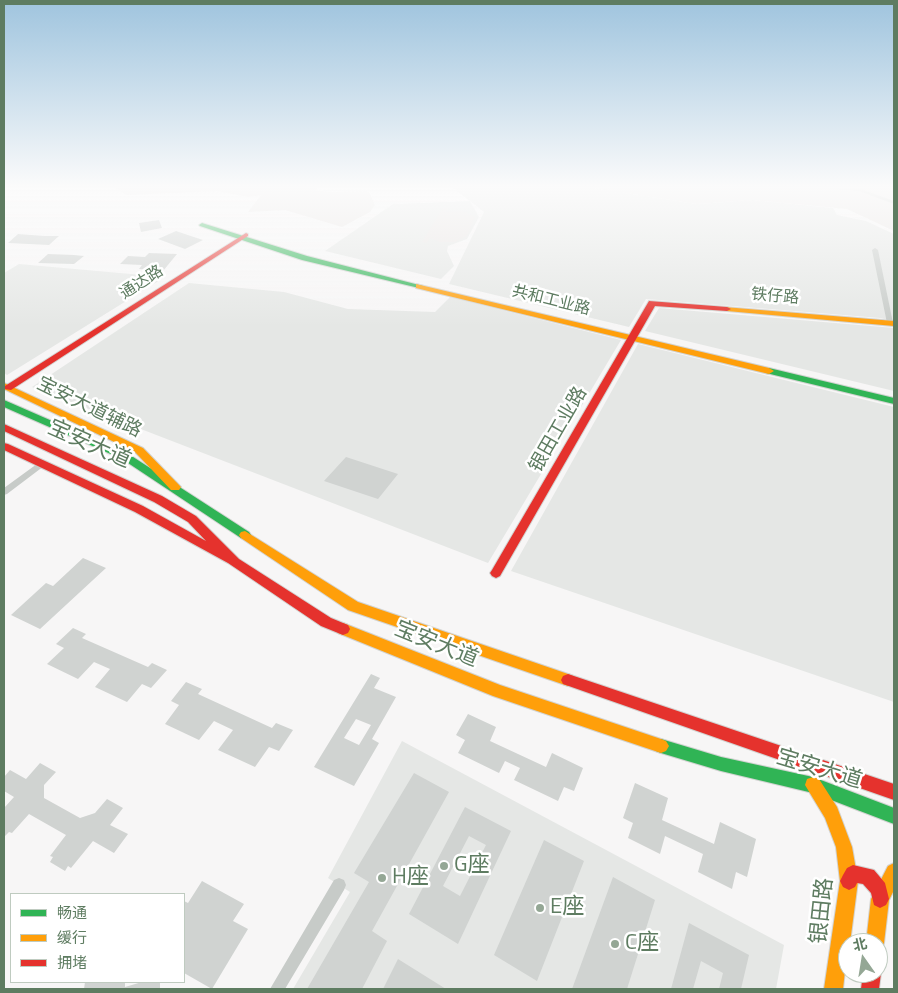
<!DOCTYPE html>
<meta charset="utf-8">
<style>
body{margin:0}
#map{position:relative;width:898px;height:993px;overflow:hidden;background:#f7f6f6;font-family:"Titillium Web","Noto Sans SC",sans-serif}
canvas{display:block}
.frame{position:absolute;inset:0;border:5px solid #5e7c61;pointer-events:none}
.legend{position:absolute;left:10px;top:893px;width:175px;height:90px;box-sizing:border-box;background:#fff;border:1px solid #bfcbc0;margin:0;padding:6px 9px;list-style:none;font-size:15px;color:#5e7c61}
.legend li{display:flex;align-items:center;gap:10px;height:25px}
.legend b{width:25px;border:1px solid #bfcbc0}
.north{position:absolute;left:838px;top:933px;width:50px;height:50px;box-sizing:border-box;background:#fff;border:1px solid #bfcbc0;border-radius:50%;rotate:347deg;font-size:14px;font-weight:700;line-height:20px;text-align:center;color:#5e7c61}
.north::after{content:'';display:block;margin:auto;width:18px;height:22px;background:#94a795;clip-path:polygon(50% 0,100% 100%,50% 72%,0 100%)}
</style>
<div id="map">
<canvas width="898" height="993"></canvas>
<div class="frame"></div>
<ul class="legend">
<li><b style="height:6px;background:#30b455"></b>畅通</li>
<li><b style="height:6px;background:#ff9f0a"></b>缓行</li>
<li><b style="height:6px;background:#e5322d"></b>拥堵</li>
</ul>
<div class="north">北</div>
</div>
<script>
const c = document.querySelector('canvas').getContext('2d');
c.lineJoin = 'round';
function paint(path, color) { c.fillStyle = color; c.fill(path, 'evenodd'); }
const toPath = rows => new Path2D(rows.map(r => 'M' + r).join(''));
function trace(path, color, width, dash) { c.strokeStyle = color; c.lineWidth = width; c.lineCap = dash ? 'butt' : 'round'; c.setLineDash(dash || []); c.stroke(path); }
function drawText(font, color, halo, rows, align = 'center') {
  c.font = font + ' "Titillium Web","Noto Sans SC",sans-serif'; c.lineWidth = 5; c.setLineDash([]); c.textBaseline = 'middle'; c.strokeStyle = halo; c.fillStyle = color; for (const [text, x, y, turn = 0] of rows) {
    c.save(); c.translate(x, y); c.rotate((+turn || 0) * Math.PI / 180); c.textAlign = isNaN(turn) ? turn : align; if (halo) c.strokeText(text, 0, 0); c.fillText(text, 0, 0); c.restore();
  }
}
paint(toPath([
 [453,188,594,188,697,204,752,200,833,208,837,215,866,221,894,234,894,321,880,318,646,299,629,327,449,284,484,212,470,201,479,217,467,239,448,246,447,251,454,266,441,279,325,251,393,204,470,201],
 [19,264,165,277,7,375,4,373,4,273],
 [189,283,284,292,348,309,435,312,450,297,621,340,488,563,32,387],
 [659,308,894,328,894,391,645,331],
 [638,344,894,407,894,702,511,571],
 [402,741,784,945,776,989,293,989,350,892,328,878]
]), '#e5e7e5');
paint(toPath([
 [114,188,317,188,316,190,330,192,365,191,369,192,375,205,370,212,342,227,285,210,248,212,261,195,249,197,218,191,127,195],
 [594,188,894,188,894,231,847,209,752,200,697,204],
 [443,208,448,208,446,212,463,211,475,217,467,236,455,242,440,242,430,238,427,243,422,242]
]), '#e9e5e3');
paint(toPath([
 [159,220,162,228,141,232,139,223],
 [176,231,203,240,185,249,158,239],
 [18,234,45,236,59,236,49,245,8,243],
 [149,253,177,254,163,271,139,269,142,265,120,264,128,256,145,257],
 [48,254,74,255,84,256,74,264,38,263],
 [346,457,398,474,378,499,324,481],
 [83,558,106,568,40,629,11,615,46,583,53,586],
 [73,628,86,634,82,638,148,667,152,663,167,670,151,688,142,684,127,702,95,687,110,669,94,662,78,679,47,664,64,648,56,644],
 [371,674,380,678,374,688,396,697,372,739,379,743,354,786,314,767],
 [356,719,371,725,359,745,344,738],
 [186,682,202,689,198,694,272,728,276,723,293,730,279,751,269,747,255,767,218,750,233,730,214,721,199,740,165,724,179,705,171,701],
 [468,714,496,727,490,741,546,767,552,753,583,768,574,791,564,787,558,801,514,780,520,768,505,761,499,773,458,753,465,740,456,735],
 [40,763,56,772,44,785,44,798,80,818,95,813,107,799,123,808,110,825,128,834,114,853,93,841,71,868,68,866,65,871,50,862,53,857,50,856,66,835,29,814,12,833,9,832,4,837,4,808,14,797,4,791,4,777,10,770,26,779],
 [414,773,449,792,372,931,387,941,362,989,307,989,369,882,354,873],
 [635,783,668,798,662,820,714,844,720,822,756,839,747,877,736,872,732,889,698,872,703,854,665,836,660,854,628,838,633,823,623,818],
 [465,807,511,831,458,944,409,914],
 [469,836,486,845,460,896,443,886],
 [544,840,584,861,537,981,494,955],
 [613,877,655,900,627,989,572,989],
 [202,881,244,904,233,921,248,929,212,989,184,973,184,901,188,903],
 [689,923,749,955,741,989,719,989,723,973,701,961,693,989,671,989],
 [398,959,446,989,383,989],
 [85,982,125,982,125,987,142,982,160,982,160,989,84,989]
]), '#d0d3d1');
const fast = toPath([
 [202,223,307,256,423,286,419,288,302,260,200,226,199,225,202,223],
 [769,368,894,398,894,404,766,373,766,369,769,368],
 [4,400,130,455,249,532,251,535,249,538,245,539,241,538,122,459,4,407,4,400],
 [661,739,721,757,813,777,894,808,894,824,813,793,721,771,661,753,656,751,653,746,656,741,661,739]
]);
const slow = toPath([
 [416,284,769,368,774,371,769,374,416,288,416,284],
 [724,307,894,321,894,326,727,311,723,309,724,307],
 [4,383,143,448,181,487,179,490,171,490,135,452,4,389,4,383],
 [245,531,358,602,568,674,573,676,575,680,573,684,568,686,348,610,241,538,239,535,241,532,245,531],
 [343,623,500,685,661,739,666,741,669,746,666,751,661,753,493,696,338,633,336,629,338,625,343,623],
 [813,777,819,779,837,807,852,847,858,881,850,943,848,943,843,989,824,989,840,881,836,847,825,818,805,785,807,779,813,777],
 [894,863,894,890,889,900,884,943,882,950,878,951,878,943,866,943,871,899,888,866,894,863]
]);
const jam = toPath([
 [246,233,248,234,248,236,11,390,4,389,5,386,246,233],
 [649,301,727,307,731,309,727,311,655,306,500,576,496,578,492,576,490,573,492,570,649,301],
 [4,424,162,496,196,516,239,559,331,618,348,625,350,629,348,633,343,635,321,626,228,563,135,512,4,450,4,443,8,444,143,506,206,541,188,522,154,502,4,431,4,424],
 [568,674,894,784,894,800,563,684,561,680,563,676,568,674],
 [853,865,874,870,885,883,889,899,886,905,880,908,874,905,871,893,863,884,857,883,855,887,849,890,843,887,840,881,843,875,847,868,853,865],
 [878,966,881,973,879,989,861,989,863,973,878,973,878,966]
]);
trace(fast, '#d2d3d1', 2);
trace(slow, '#d2d3d1', 2);
trace(jam, '#d2d3d1', 2);
paint(toPath([
 [835,188,863,188,863,189,866,191,894,201,894,204,859,191,837,189,835,188],
 [875,248,878,250,893,323,890,325,887,323,872,250,875,248],
 [41,461,45,464,44,466,7,494,4,495,4,488,41,461],
 [339,878,344,880,346,885,344,890,285,989,270,989,334,880,339,878]
]), '#c7cbc8');
paint(fast, '#30b455');
paint(slow, '#ff9f0a');
paint(jam, '#e5322d');
const sky = c.createLinearGradient(0, 0, 0, 327);
sky.addColorStop(0, '#9fc4de');
sky.addColorStop(0.57, '#fbfbfb');
sky.addColorStop(1, '#fbfbfb00');
c.fillStyle = sky;
c.fillRect(0, 0, 898, 327);
for (const [x, y, r, color] of [
 [444,866,5,"#94a795"],
 [382,878,5,"#94a795"],
 [540,908,5,"#94a795"],
 [615,944,5,"#94a795"]
]) { const dot = new Path2D(); dot.arc(x, y, r, 0, 2 * Math.PI); c.fillStyle = color; c.fill(dot); trace(dot, '#fff', 2); }
drawText('16px', '#5e7c61', '#fff', [
 ["通达路",142,283,-33],
 ["铁仔路",775,297,5],
 ["共和工业路",551,301,14]
]);
drawText('19px', '#5e7c61', '#fff', [
 ["宝安大道辅路",89,408,26],
 ["银田工业路",559,430,-60]
]);
drawText('22px', '#5e7c61', '#fff', [
 ["宝安大道",89,445,24],
 ["宝安大道",436,645,22],
 ["宝安大道",819,770,17],
 ["银田路",823,911,-84]
]);
drawText('22px', '#5e7c61', '#fff', [
 ["G座",454,866],
 ["H座",392,878],
 ["E座",550,908],
 ["C座",625,944]
], 'left');
</script>
